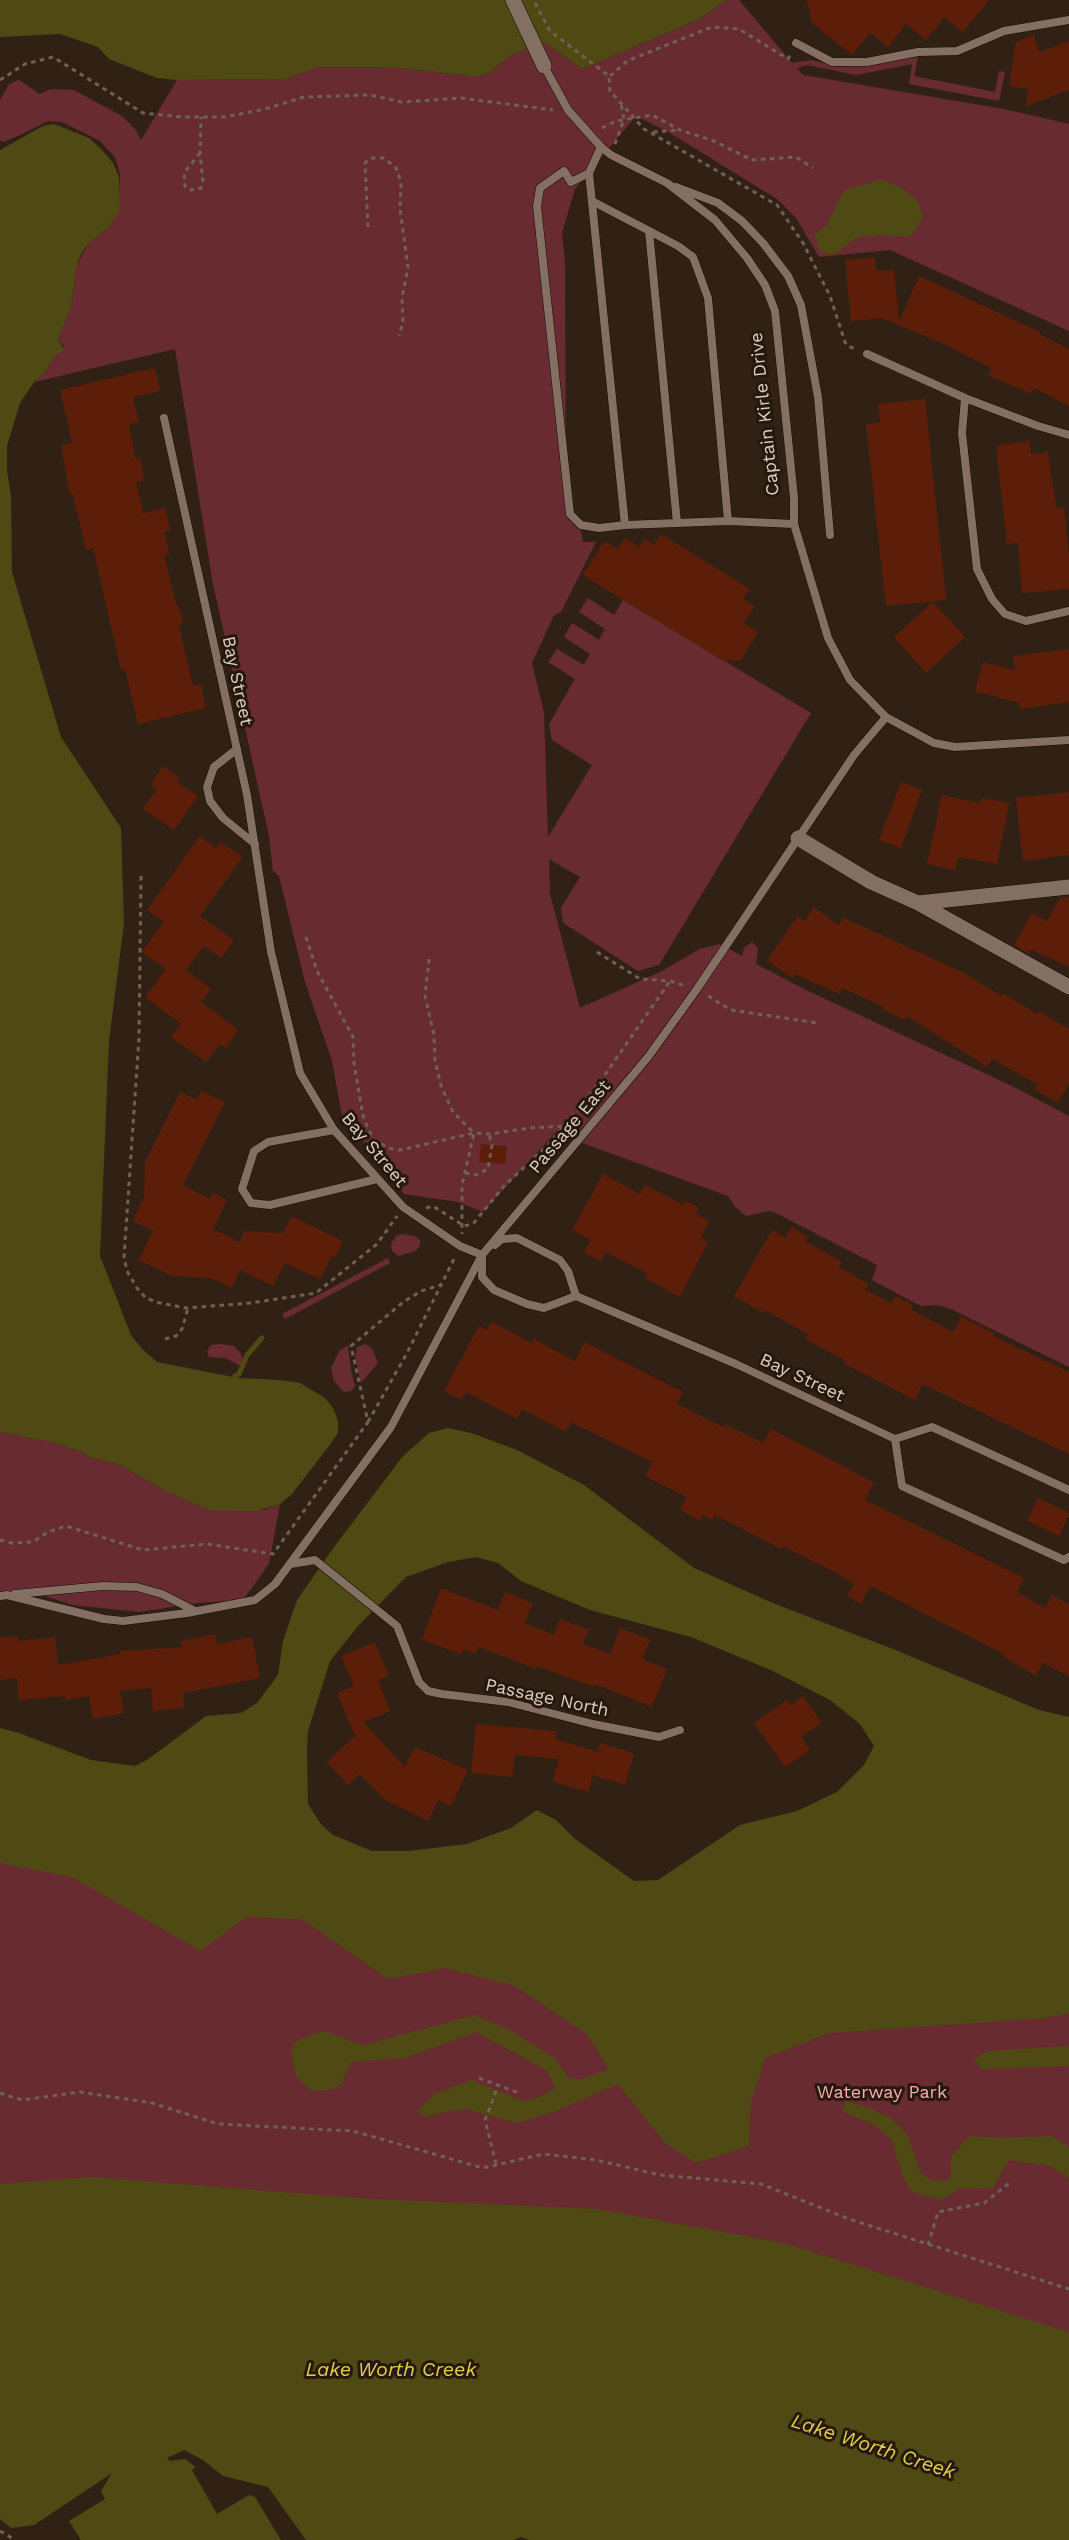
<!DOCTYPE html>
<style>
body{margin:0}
canvas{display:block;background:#312115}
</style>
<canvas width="1069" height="2540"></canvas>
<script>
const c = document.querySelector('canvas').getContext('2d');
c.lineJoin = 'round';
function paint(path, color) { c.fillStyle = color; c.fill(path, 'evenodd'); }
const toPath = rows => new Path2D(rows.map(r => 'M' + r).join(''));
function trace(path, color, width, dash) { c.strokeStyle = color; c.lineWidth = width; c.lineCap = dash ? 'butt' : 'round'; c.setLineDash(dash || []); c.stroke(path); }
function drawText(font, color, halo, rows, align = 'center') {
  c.font = font + ' "Work Sans",sans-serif'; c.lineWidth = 6; c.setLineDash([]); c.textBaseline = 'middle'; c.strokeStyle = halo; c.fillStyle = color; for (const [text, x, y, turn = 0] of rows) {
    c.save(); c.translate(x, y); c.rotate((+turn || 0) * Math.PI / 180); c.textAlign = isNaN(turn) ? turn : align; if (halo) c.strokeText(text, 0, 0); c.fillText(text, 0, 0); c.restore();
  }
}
paint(toPath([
 [726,0,739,0,792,63,812,60,840,67,918,57,914,76,995,92,999,71,1005,72,999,101,909,84,912,64,856,75,807,65,797,68,803,75,1004,109,1069,124,1069,331,890,250,819,257,796,218,777,199,670,133,636,116,575,189,562,233,565,263,566,516,581,531,583,542,596,542,561,612,554,615,532,663,544,713,548,837,592,765,552,740,549,724,575,679,548,662,557,649,584,665,590,654,564,637,572,623,599,640,605,629,579,612,588,598,614,615,623,600,811,713,659,965,638,971,563,923,561,908,580,877,549,859,550,894,580,1008,662,971,700,949,720,944,742,956,744,948,752,942,758,948,756,964,808,991,1014,1087,1069,1116,1069,1367,951,1309,937,1305,921,1306,872,1280,877,1265,774,1212,770,1211,746,1216,735,1207,728,1196,555,1133,483,1212,458,1202,404,1194,374,1152,343,1121,332,1061,305,982,279,876,273,871,269,836,213,584,175,349,34,382,46,371,55,355,64,347,58,339,71,308,77,265,87,245,108,228,120,198,120,174,115,157,100,141,62,122,48,121,18,136,3,142,0,140,0,100,9,84,19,80,40,94,51,89,74,90,122,116,135,129,141,140,177,80,284,79,319,67,402,68,478,77,489,73,511,55,544,42,582,69,700,19],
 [402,1234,415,1236,420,1240,420,1245,416,1251,398,1256,392,1251,391,1244,396,1236],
 [388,1258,390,1263,285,1319,282,1314],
 [220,1344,234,1346,241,1354,244,1363,241,1366,225,1358,209,1357,207,1351,211,1345],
 [365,1344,372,1348,378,1363,361,1383,355,1357,357,1347],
 [348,1345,351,1371,355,1386,351,1391,344,1392,334,1381,331,1368,339,1351],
 [0,1432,62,1444,90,1457,119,1464,165,1491,208,1510,264,1510,280,1504,269,1564,243,1600,198,1603,139,1612,73,1605,35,1593,0,1593],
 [1069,1794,1069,2349,0,2203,0,1844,323,1912,617,2013]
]), '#682b31');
paint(toPath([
 [0,0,726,0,700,19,582,69,544,42,511,55,489,73,478,77,401,68,319,67,284,79,177,80,157,78,109,59,98,47,60,34,0,37],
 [54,124,89,138,102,150,113,163,119,177,120,198,119,212,108,228,87,245,81,254,77,265,71,308,58,339,64,350,55,356,46,371,34,382,20,403,7,446,7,471,11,496,12,572,61,737,121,828,124,923,109,1041,100,1256,131,1335,142,1349,157,1362,238,1378,279,1380,300,1383,325,1398,333,1408,338,1421,338,1433,329,1446,291,1495,280,1504,257,1511,208,1510,165,1491,119,1464,90,1457,62,1444,0,1432,0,150,43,126],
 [880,180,897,185,917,200,923,215,914,233,907,237,879,235,856,238,835,254,827,254,819,249,815,234,827,225,844,190],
 [448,1428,471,1433,517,1450,584,1485,694,1568,775,1604,893,1649,1039,1710,1069,1717,1069,2013,1045,2018,829,2033,765,2058,750,2107,749,2146,696,2163,665,2143,618,2084,558,2110,517,2123,466,2109,425,2116,417,2112,434,2094,472,2080,523,2101,539,2097,556,2088,546,2070,476,2032,405,2058,351,2062,341,2084,331,2090,312,2091,296,2077,291,2052,294,2043,302,2038,325,2031,363,2045,475,2015,508,2029,555,2058,568,2077,580,2080,608,2069,588,2035,515,1986,445,1968,388,1979,302,1919,246,1917,201,1951,72,1877,0,1863,0,1728,19,1733,91,1760,135,1766,147,1760,206,1716,241,1713,257,1703,278,1675,283,1641,297,1600,334,1547,403,1456,429,1433],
 [476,1557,498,1563,521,1581,590,1610,691,1637,773,1671,830,1700,860,1724,874,1746,864,1765,837,1792,797,1811,740,1825,658,1880,634,1881,575,1839,556,1820,537,1810,511,1828,467,1844,408,1851,372,1851,333,1835,321,1824,308,1804,307,1751,308,1731,330,1661,358,1626,406,1577,448,1562],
 [1069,2046,1069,2066,981,2069,973,2059,988,2051],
 [845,2101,864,2106,891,2118,908,2135,920,2172,933,2181,950,2180,951,2157,969,2136,1000,2138,1051,2136,1069,2147,1069,2178,1051,2166,1009,2160,993,2188,959,2189,941,2200,912,2192,903,2178,892,2140,873,2124,843,2112],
 [91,2177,371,2199,598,2209,784,2243,1069,2332,1069,2540,530,2540,521,2537,513,2540,306,2540,268,2487,223,2476,203,2460,184,2450,167,2458,170,2461,185,2459,196,2467,192,2470,217,2514,249,2495,255,2497,281,2540,81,2540,69,2521,105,2499,101,2491,112,2473,34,2525,11,2528,0,2519,0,2184]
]), '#4f4913');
trace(toPath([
 [235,1376,239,1374,247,1355,262,1338]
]), '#4f4913', 5);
paint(toPath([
 [807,0,989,0,963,32,944,17,926,40,906,24,888,47,870,33,852,55,812,23],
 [1034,35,1039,52,1069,41,1069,90,1026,106,1028,89,1009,86,1016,42],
 [875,257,876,271,894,270,899,322,919,276,1040,332,1039,334,1069,349,1069,406,1034,388,1031,394,988,375,991,368,944,344,882,318,851,321,845,260],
 [155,368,160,391,133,397,139,422,129,424,135,458,140,457,144,481,136,482,143,513,165,508,170,530,164,532,169,553,164,554,176,605,178,604,183,623,179,625,193,686,201,684,206,708,138,724,125,669,121,670,93,548,86,550,73,495,70,495,61,445,72,443,60,390],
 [925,399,946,600,886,606,866,424,880,422,878,404],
 [1029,441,1031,454,1048,452,1056,508,1064,507,1069,555,1069,589,1022,593,1018,543,1007,544,996,446],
 [661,534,750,589,743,599,755,606,744,623,758,632,741,660,723,661,583,575,604,541,618,549,624,538,639,547,644,539,654,545],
 [933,602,965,637,926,673,894,637],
 [1069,649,1069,702,1020,709,1019,703,975,691,983,662,1015,670,1013,656],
 [163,766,180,778,177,782,198,796,174,830,143,809,157,789,151,785],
 [901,782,922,790,901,848,879,840],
 [1069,792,1069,855,1023,861,1016,798],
 [942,795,980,803,981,798,1009,803,997,864,958,857,955,870,927,864],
 [200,836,216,848,221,842,243,857,200,916,234,940,221,958,204,946,186,970,211,989,201,1002,238,1029,226,1048,220,1044,206,1062,171,1037,181,1024,145,997,166,969,142,952,164,922,147,910],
 [1069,897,1069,967,1031,949,1029,954,1014,945,1032,913,1047,921,1060,898],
 [814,907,839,925,843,918,882,935,966,974,1001,996,1003,993,1037,1014,1038,1011,1069,1029,1069,1083,1058,1103,1034,1089,1037,1084,992,1059,987,1067,907,1016,905,1020,882,1009,883,1006,842,988,840,994,795,974,792,978,767,960,798,916,804,921],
 [201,1091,225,1102,183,1185,210,1199,213,1193,227,1200,213,1229,240,1242,244,1231,283,1233,291,1216,343,1241,335,1257,331,1257,320,1279,285,1263,273,1286,240,1270,232,1288,211,1278,172,1276,139,1260,153,1231,133,1221,144,1197,145,1162,180,1092,197,1100],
 [481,1144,507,1146,505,1164,479,1162],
 [603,1174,640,1194,645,1185,683,1205,686,1201,699,1208,696,1214,709,1221,701,1238,708,1242,680,1297,645,1278,648,1273,606,1252,601,1261,584,1253,591,1240,572,1230],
 [792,1227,808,1237,805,1241,842,1262,839,1267,869,1284,865,1290,892,1303,895,1296,913,1305,911,1310,953,1332,961,1317,994,1333,993,1336,1069,1372,1069,1454,922,1384,915,1400,843,1363,845,1360,805,1339,808,1334,765,1310,763,1313,734,1296,772,1230,785,1238],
 [492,1322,532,1343,534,1339,575,1361,584,1342,683,1392,677,1404,723,1427,725,1424,763,1443,771,1429,874,1482,865,1500,1024,1578,1017,1592,1045,1608,1052,1595,1069,1604,1069,1676,1043,1663,1036,1676,1002,1656,1004,1654,870,1586,861,1604,847,1596,854,1584,836,1573,783,1546,781,1549,715,1515,712,1520,703,1515,700,1521,680,1510,687,1497,645,1476,652,1462,571,1422,566,1432,522,1409,517,1419,466,1392,462,1400,444,1391,479,1326,487,1330],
 [1038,1498,1069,1513,1059,1536,1027,1521],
 [441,1588,498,1610,505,1592,533,1603,524,1623,554,1635,560,1619,589,1630,583,1644,610,1654,620,1628,650,1640,642,1659,667,1669,652,1707,595,1684,594,1687,537,1666,536,1669,479,1647,476,1654,463,1649,461,1654,422,1640],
 [215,1634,217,1644,252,1637,260,1678,183,1693,184,1708,153,1711,151,1688,120,1691,124,1713,93,1719,89,1696,66,1700,65,1696,19,1700,17,1678,0,1680,0,1638,18,1636,18,1641,55,1637,58,1665,120,1654,120,1651,182,1647,180,1641],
 [375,1642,389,1676,378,1680,390,1711,363,1722,405,1767,415,1747,468,1770,451,1806,438,1800,428,1821,385,1800,360,1774,348,1785,327,1762,355,1736,337,1693,354,1686,341,1656],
 [803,1696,822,1723,801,1737,810,1750,785,1767,754,1723,787,1700,791,1705],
 [476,1724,556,1731,555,1739,598,1752,600,1743,634,1753,625,1785,593,1775,588,1792,553,1782,559,1759,515,1755,512,1777,471,1773]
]), '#5c1e09');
const lane = toPath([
 [796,43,832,62,867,62,918,52,957,51,1004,31,1069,20],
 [544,66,568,110,601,147,611,155,667,183,715,220,747,258,765,285,775,311,794,498,794,524,828,638,850,680,886,717,934,743,955,747,1069,740],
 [589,173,571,182,564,171,540,188,537,206,570,514,581,525,599,528,625,525,589,173,601,147],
 [676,187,718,203,742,221,763,243,788,276,801,305,818,397,830,535],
 [592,201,678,246,693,257,708,298,728,521,625,525],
 [649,231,677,523],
 [867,354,965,398,1038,426,1069,435],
 [965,398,962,433,977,569,992,599,1005,614,1026,621,1069,611],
 [164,418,247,795,271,952,300,1073,334,1130,403,1207,460,1246,482,1255,482,1277,494,1290,527,1304,544,1308,576,1296,736,1364,895,1439,932,1427,1069,1490],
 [728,521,794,524],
 [237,749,214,767,207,787,210,801,223,818,255,844],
 [334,1130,268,1142,254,1151,242,1189,251,1203,270,1205,377,1179],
 [495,1245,502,1239,517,1238,560,1260,568,1271,576,1296],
 [895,1439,902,1486,1064,1560,1069,1557],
 [291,1564,315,1560,397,1626,419,1682,428,1691,442,1694,508,1702,593,1724,659,1737,680,1730],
 [15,1594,103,1586,137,1587,162,1594,195,1611],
 [0,1596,7,1595,104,1619,123,1621,187,1613,255,1600,275,1584,391,1427,482,1255,648,1057,697,989,854,755,886,717]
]);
const street = toPath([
 [513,0,544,66],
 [798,838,871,882,918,903,1069,887],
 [918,903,1069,987]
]);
trace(lane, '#180a02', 9);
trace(street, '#180a02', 16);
trace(toPath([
 [535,3,550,31,609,76,610,91,644,129,777,205,803,243,830,296,846,345,857,350],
 [610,76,627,61,712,27,739,29,788,59,791,53],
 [0,80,25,64,53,57,143,113,182,117,225,117,265,109,304,97,370,95,402,102,461,98,553,110],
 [602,128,616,121,652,115,680,130,714,141,752,160,796,157,813,168],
 [653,132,679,130],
 [615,144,624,119,621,104],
 [200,153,184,173,185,187,190,190,201,188,203,182,200,153,201,117],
 [368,227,365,163,370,158,384,158,396,168,401,182,400,209,408,268,402,298,403,322,399,336],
 [141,876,139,1038,124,1257,127,1271,137,1288,145,1297,155,1302,186,1308,251,1303,316,1293,377,1244,397,1216],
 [306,937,317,971,353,1037,354,1063,363,1116,369,1131,375,1140,388,1148,400,1150,474,1133,489,1134,530,1128,564,1126,602,1079,670,981],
 [597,952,640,979,670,981,686,986],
 [429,959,425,996,434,1035,435,1060,441,1086,453,1112,474,1133,462,1185,462,1234],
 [708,996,731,1010,818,1023],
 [465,1173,476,1175,488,1169,492,1145,489,1134],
 [426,1208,433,1206,464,1226,473,1224,504,1186,548,1145,564,1126],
 [165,1339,176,1336,182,1329,188,1308],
 [368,1422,407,1353,441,1285],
 [0,1540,12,1543,33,1542,48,1532,66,1526,143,1550,207,1544,273,1554,368,1422,351,1346,402,1303,421,1291,441,1285,455,1257],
 [479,2078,519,2093],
 [0,2093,22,2100,80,2092,152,2103,218,2124,353,2131,483,2168,544,2154,596,2160,660,2175,761,2184,849,2219,1069,2289],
 [496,2164,485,2120,498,2086],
 [928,2245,938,2212,984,2203,1012,2181],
 [0,2531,15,2540]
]), '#6f6156', 3, [4.5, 4.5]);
trace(lane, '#837062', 8);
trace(street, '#837062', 15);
drawText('18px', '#dacfc7', '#27180c', [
 ["Captain Kirle Drive",765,414,-96],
 ["Bay Street",237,681,78],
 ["Passage East",570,1127,-50],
 ["Bay Street",374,1150,50],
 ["Bay Street",802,1378,25],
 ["Passage North",547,1698,12]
]);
drawText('18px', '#f7abae', '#27180c', [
 ["Waterway Park",882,2093]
]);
drawText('italic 20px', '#dfd04b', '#27180c', [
 ["Lake Worth Creek",391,2370],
 ["Lake Worth Creek",873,2447,18]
]);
</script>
